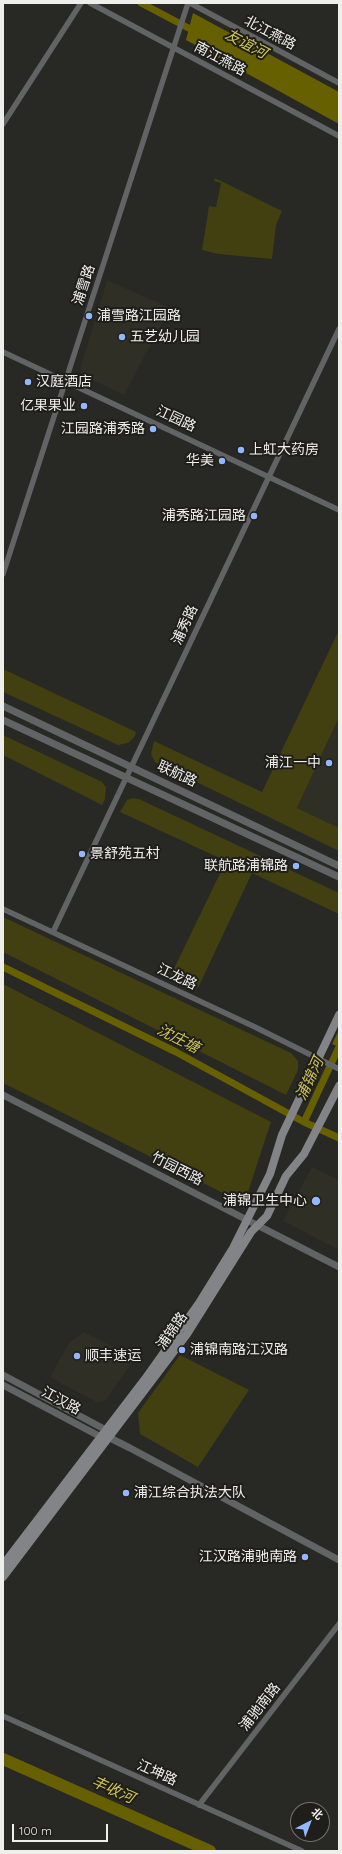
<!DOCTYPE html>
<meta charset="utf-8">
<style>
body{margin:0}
#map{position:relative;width:342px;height:1854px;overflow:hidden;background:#282824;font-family:Quicksand,"Noto Sans SC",sans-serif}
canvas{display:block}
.frame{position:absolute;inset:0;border:4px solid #eeeeeb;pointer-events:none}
.north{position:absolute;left:290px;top:1802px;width:40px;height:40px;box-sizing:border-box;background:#1f1e1a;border:1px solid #72716e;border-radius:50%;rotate:42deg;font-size:11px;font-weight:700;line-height:16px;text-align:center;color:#eeeeeb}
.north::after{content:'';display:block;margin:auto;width:14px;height:18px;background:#93b7fd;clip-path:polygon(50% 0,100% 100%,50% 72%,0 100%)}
.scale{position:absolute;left:12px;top:1824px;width:96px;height:18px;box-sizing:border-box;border:2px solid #eeeeeb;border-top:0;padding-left:5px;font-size:12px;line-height:14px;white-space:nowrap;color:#eeeeeb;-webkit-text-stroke:3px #1f1e1a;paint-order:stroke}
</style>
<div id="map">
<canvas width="342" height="1854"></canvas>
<div class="frame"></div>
<div class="north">北</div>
<div class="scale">100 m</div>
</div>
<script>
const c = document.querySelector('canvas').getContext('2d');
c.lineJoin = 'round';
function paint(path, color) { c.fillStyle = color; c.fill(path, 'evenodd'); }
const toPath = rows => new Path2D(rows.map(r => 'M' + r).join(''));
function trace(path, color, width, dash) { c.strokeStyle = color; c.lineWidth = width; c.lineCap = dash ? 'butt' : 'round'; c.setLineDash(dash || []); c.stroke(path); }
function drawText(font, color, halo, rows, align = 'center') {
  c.font = font + ' Quicksand,"Noto Sans SC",sans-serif'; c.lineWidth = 4; c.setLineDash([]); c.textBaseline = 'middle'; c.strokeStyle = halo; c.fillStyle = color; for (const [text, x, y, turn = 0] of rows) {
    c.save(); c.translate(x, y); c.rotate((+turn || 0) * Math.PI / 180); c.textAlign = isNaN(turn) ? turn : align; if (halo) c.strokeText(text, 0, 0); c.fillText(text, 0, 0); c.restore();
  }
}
paint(toPath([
 [107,280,170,308,124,395,82,375,81,372,81,366],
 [339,717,339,828,297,808],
 [312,1167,339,1180,339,1250,283,1221],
 [84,1332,135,1358,106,1400,98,1403,50,1377,69,1343]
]), '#302f25');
paint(toPath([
 [215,178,282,211,276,225,272,259,218,254,202,250,209,206,216,207,221,183,214,181],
 [339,630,339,717,297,808,339,828,339,851,155,762,151,754,154,741,262,792],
 [3,669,136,732,135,736,128,743,118,745,3,692],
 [3,735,102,782,106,787,105,799,102,805,3,755],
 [133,798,139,799,339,893,339,914,252,873,198,988,169,979,226,861,120,812,127,800],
 [3,917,291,1053,298,1061,298,1070,286,1095,3,952],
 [3,984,271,1122,248,1192,237,1200,3,1083],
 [180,1355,249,1390,198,1467,140,1434,138,1413]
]), '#423f11');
paint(toPath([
 [193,13,339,92,339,124,186,40],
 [339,1030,339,1047,332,1044]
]), '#676000');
trace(toPath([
 [141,3,196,32],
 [3,967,176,1052,304,1122,339,1138],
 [304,1122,339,1047]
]), '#676000', 7);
trace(toPath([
 [3,1759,210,1851]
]), '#676000', 12);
trace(toPath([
 [90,3,339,136],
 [190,3,339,83],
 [3,124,81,3],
 [3,352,339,510],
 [3,574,188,3],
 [3,909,255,1027,339,1069],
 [53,932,339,329],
 [3,1716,302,1851],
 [199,1805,339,1624]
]), '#616365', 5.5);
trace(toPath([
 [3,706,339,866],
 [3,720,339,877],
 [3,1095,339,1267],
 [3,1375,106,1430,108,1435],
 [3,1385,101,1437,108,1437,130,1448,339,1560]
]), '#616365', 7);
trace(toPath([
 [3,1565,145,1379,199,1303,233,1248,270,1174,282,1135,339,1015],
 [3,1577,187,1334,251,1232,267,1216,286,1176,304,1154,339,1086]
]), '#828487', 8);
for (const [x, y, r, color] of [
 [89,316,4,"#93b7fd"],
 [122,337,4,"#93b7fd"],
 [28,382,4,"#93b7fd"],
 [84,406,4,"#93b7fd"],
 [153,429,4,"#93b7fd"],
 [241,450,4,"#93b7fd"],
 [222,461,4,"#93b7fd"],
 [254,516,4,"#93b7fd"],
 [329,763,4,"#93b7fd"],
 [82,854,4,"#93b7fd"],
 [296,866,4,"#93b7fd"],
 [316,1201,5,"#93b7fd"],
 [182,1350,4,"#93b7fd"],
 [77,1356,4,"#93b7fd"],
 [126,1493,4,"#93b7fd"],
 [305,1557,4,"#93b7fd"]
]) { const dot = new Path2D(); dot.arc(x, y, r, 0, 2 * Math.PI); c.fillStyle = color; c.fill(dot); trace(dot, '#1f1e1a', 1.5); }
drawText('14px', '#eeeeeb', '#1f1e1a', [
 ["北江燕路",270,33,28],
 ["南江燕路",220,59,28],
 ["浦雪路",84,285,-72],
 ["江园路",176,419,25],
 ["浦秀路",185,625,-65],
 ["联航路",177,774,25],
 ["江龙路",177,977,25],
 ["竹园西路",177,1169,27],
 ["浦锦路",172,1331,-55],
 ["江汉路",61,1401,28],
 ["浦驰南路",260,1707,-52],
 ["江坤路",157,1773,24]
]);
drawText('14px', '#eeeeeb', '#1f1e1a', [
 ["浦雪路江园路",97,316],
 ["五艺幼儿园",130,337],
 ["汉庭酒店",36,382],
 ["亿果果业",76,406,"right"],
 ["江园路浦秀路",145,429,"right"],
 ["上虹大药房",249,450],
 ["华美",214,461,"right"],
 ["浦秀路江园路",246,516,"right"],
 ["浦江一中",321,763,"right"],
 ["景舒苑五村",90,854],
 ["联航路浦锦路",288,866,"right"],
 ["浦锦卫生中心",307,1201,"right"],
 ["浦锦南路江汉路",190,1350],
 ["顺丰速运",85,1356],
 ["浦江综合执法大队",134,1493],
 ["江汉路浦驰南路",297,1557,"right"]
], 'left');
drawText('italic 15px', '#cec557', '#1f1e1a', [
 ["友谊河",246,44,28],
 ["沈庄塘",178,1039,27],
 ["浦锦河",310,1079,-65],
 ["丰收河",113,1790,24]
]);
</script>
